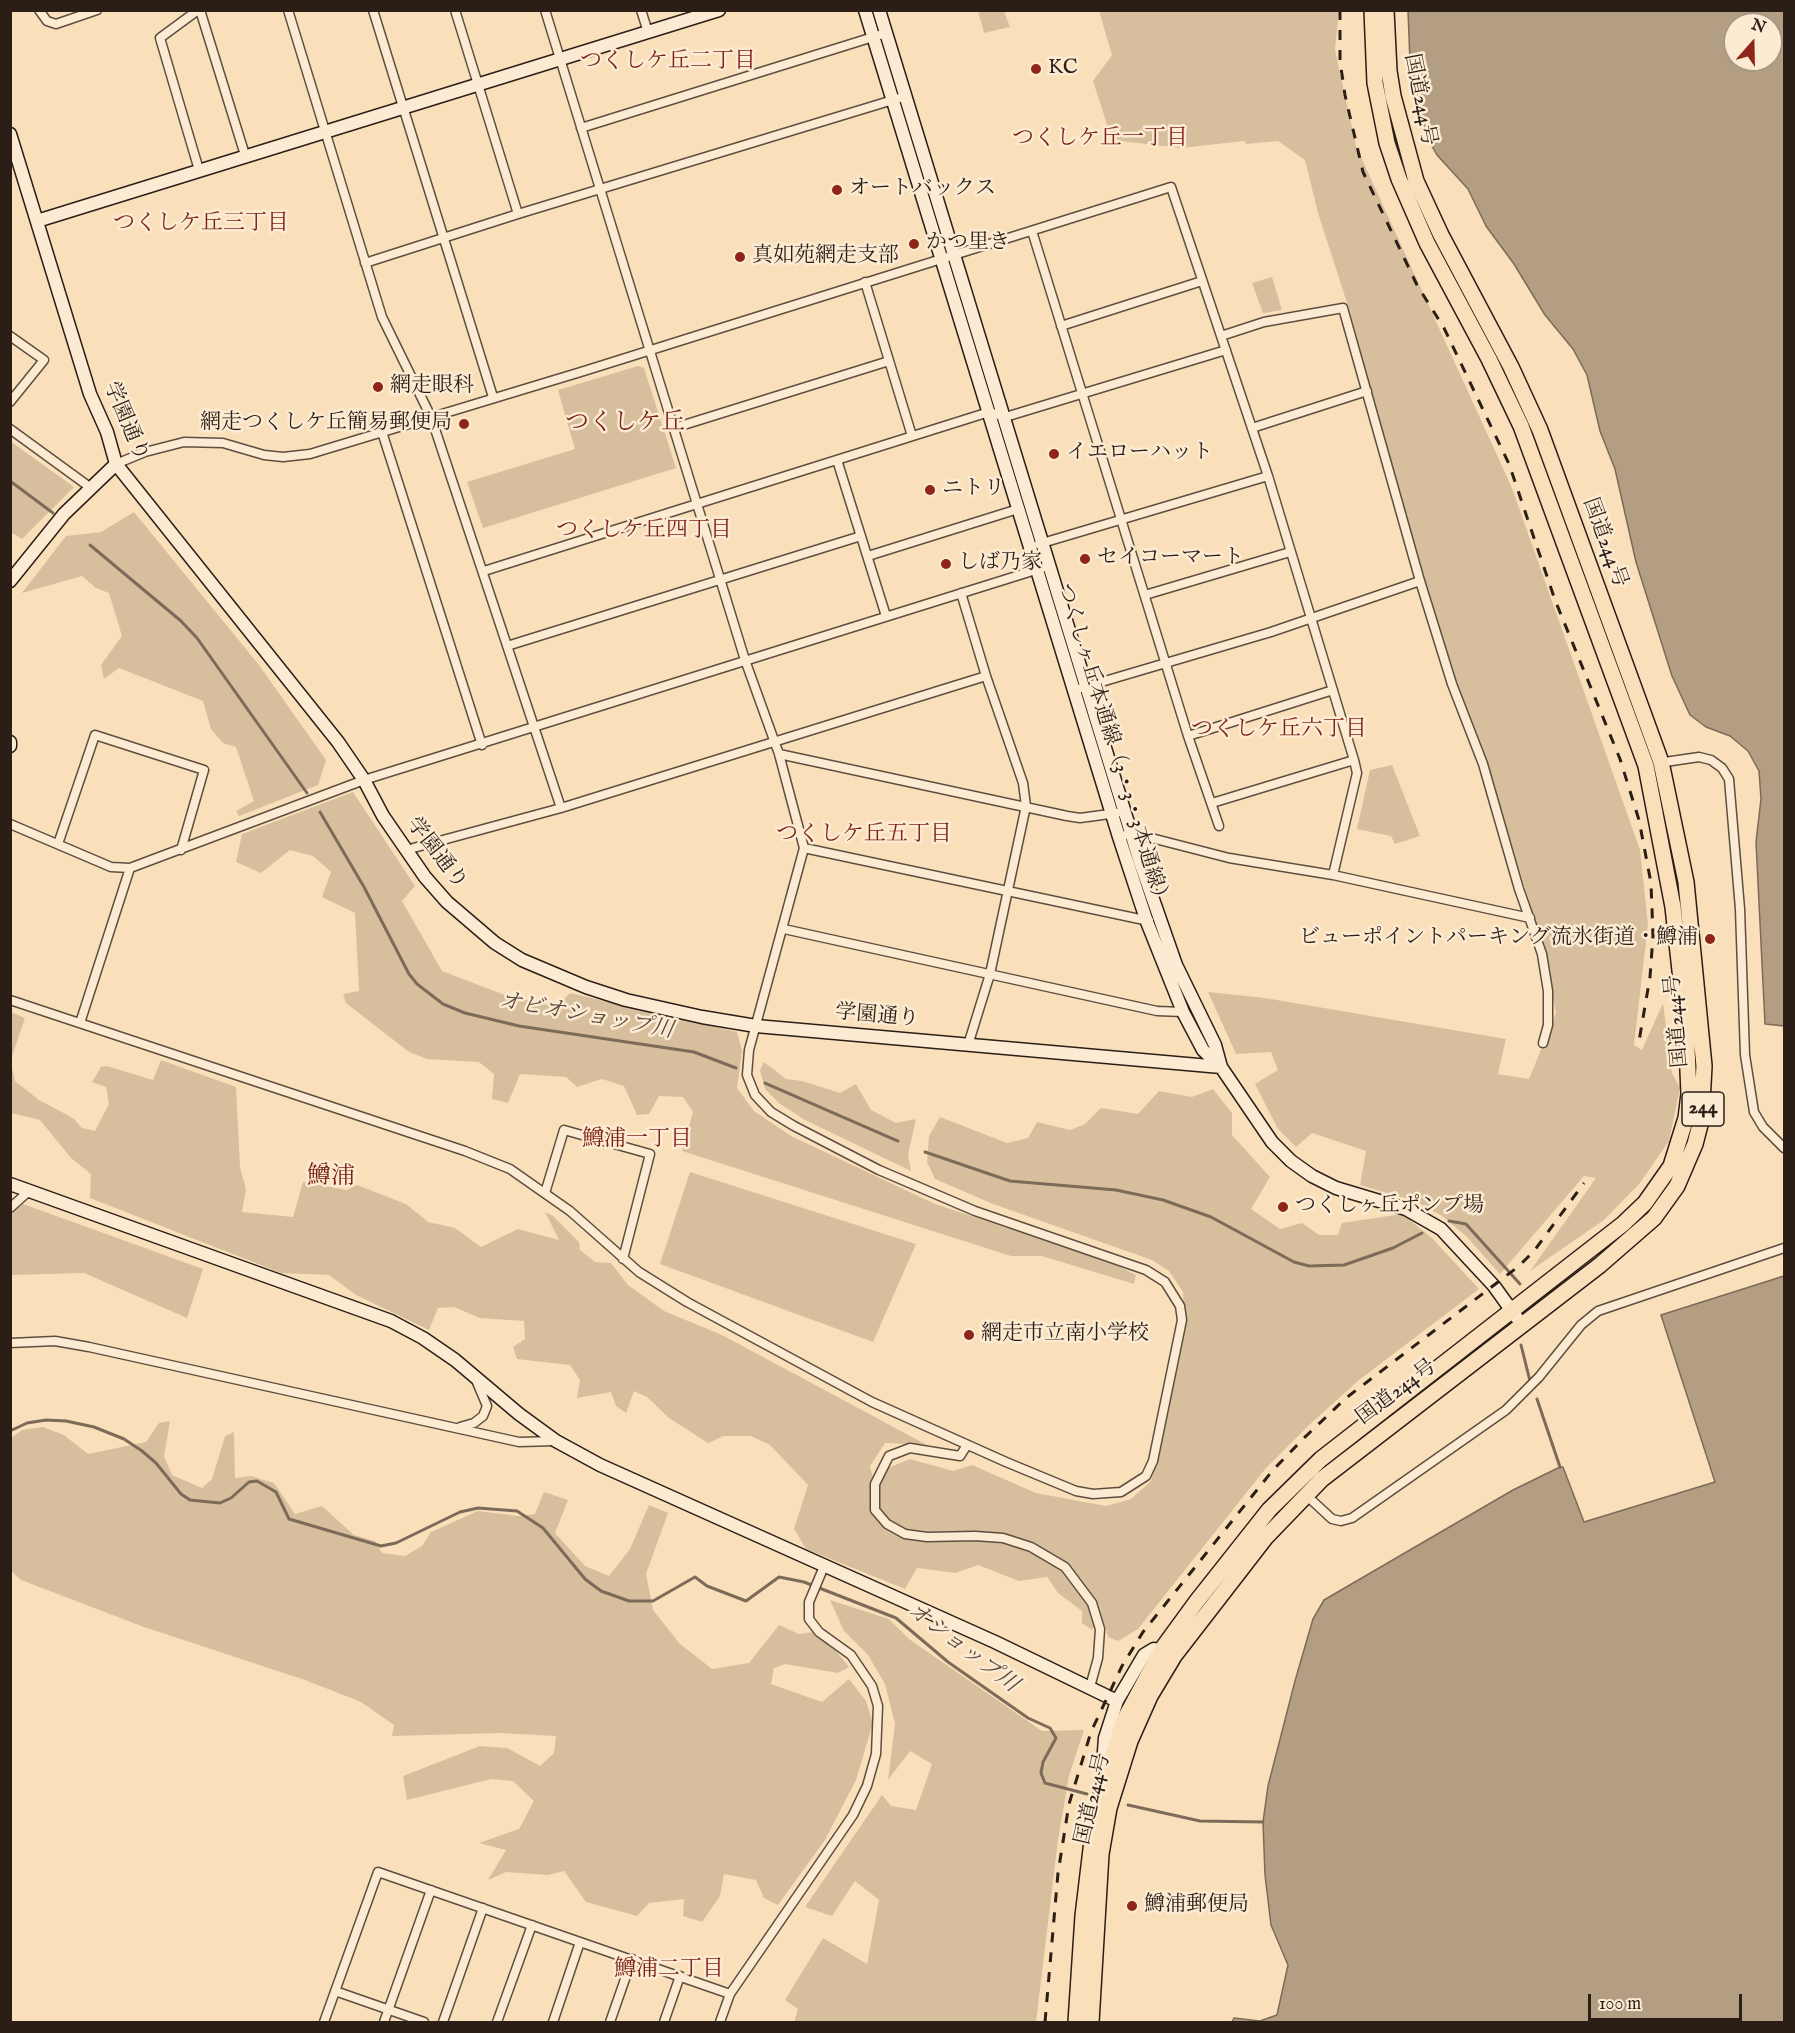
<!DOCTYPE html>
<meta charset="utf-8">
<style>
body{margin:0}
#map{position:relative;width:1795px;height:2033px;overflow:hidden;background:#fae0ba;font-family:"IM FELL English",serif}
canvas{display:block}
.frame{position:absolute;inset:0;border:12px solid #2a1e17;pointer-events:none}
.north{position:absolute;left:1723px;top:12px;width:60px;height:60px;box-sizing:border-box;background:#fcebd2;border:2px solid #a89987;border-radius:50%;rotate:20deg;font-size:16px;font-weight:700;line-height:24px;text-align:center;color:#2a1e17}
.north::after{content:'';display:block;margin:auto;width:21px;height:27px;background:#8f2418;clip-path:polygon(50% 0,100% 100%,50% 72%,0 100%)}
.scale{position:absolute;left:1588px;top:1994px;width:154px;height:27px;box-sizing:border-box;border:3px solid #2a1e17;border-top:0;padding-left:8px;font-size:18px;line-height:21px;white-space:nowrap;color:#2a1e17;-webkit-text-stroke:4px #fcebd2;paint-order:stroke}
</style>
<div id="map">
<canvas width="1795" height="2033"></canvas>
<div class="frame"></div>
<div class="north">N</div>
<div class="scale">100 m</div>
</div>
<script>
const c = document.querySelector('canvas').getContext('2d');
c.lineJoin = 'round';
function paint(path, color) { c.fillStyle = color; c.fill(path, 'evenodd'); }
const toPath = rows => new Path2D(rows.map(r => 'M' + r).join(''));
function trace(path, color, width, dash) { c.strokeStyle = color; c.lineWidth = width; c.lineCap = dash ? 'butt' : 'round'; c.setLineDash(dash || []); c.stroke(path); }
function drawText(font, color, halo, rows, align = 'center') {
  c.font = font + ' "IM FELL English","Noto Serif JP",serif'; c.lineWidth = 5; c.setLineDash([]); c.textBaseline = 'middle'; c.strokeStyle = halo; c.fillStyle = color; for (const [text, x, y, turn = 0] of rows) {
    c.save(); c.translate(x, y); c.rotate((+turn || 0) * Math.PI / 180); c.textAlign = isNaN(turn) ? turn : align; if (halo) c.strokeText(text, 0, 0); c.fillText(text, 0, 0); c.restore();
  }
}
paint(toPath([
 [978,11,1004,11,1010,27,984,33],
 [1099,11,1339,11,1335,50,1356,146,1512,488,1640,850,1648,924,1634,1045,1642,1050,1663,1003,1672,1073,1680,1088,1669,1141,1640,1183,1604,1220,1530,1271,1596,1178,1584,1176,1500,1274,1466,1236,1442,1216,1417,1202,1360,1185,1366,1151,1312,1133,1296,1147,1278,1129,1255,1084,1278,1070,1271,1052,1236,1054,1208,992,1265,998,1506,1039,1498,1074,1529,1079,1556,1013,1545,953,1483,751,1454,676,1406,523,1350,312,1318,213,1305,160,1278,141,1246,144,1244,141,1181,148,1112,140,1093,81,1112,55],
 [1272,277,1282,310,1263,313,1252,283],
 [638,366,644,368,676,468,483,528,467,482,575,449,558,390],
 [10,441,74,487,22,539,11,532],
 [134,512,259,665,326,760,318,785,239,816,236,811,254,801,236,747,223,743,211,729,203,701,119,668,104,679,101,665,122,636,109,593,96,588,82,576,22,593,66,536,101,532],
 [1392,765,1420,836,1395,844,1391,836,1357,829,1370,770],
 [353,792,415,886,402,901,442,971,502,994,556,1007,570,993,737,1032,742,1051,737,1088,754,1111,791,1136,935,1204,1112,1263,1136,1275,1134,1284,1042,1256,1011,1256,682,1151,693,1112,683,1097,659,1096,649,1114,637,1115,624,1086,602,1079,577,1087,566,1077,520,1074,508,1103,492,1099,494,1074,479,1062,427,1059,409,1052,346,1003,343,994,359,991,355,913,322,897,331,872,313,856,290,850,261,873,236,862,242,834],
 [11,1012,25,1018,11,1059],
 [10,1060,15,1081,39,1100,73,1118,82,1128,95,1131,109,1104,106,1087,92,1082,101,1067,107,1066,153,1080,161,1060,236,1087,240,1167,246,1189,242,1212,293,1217,303,1182,347,1190,357,1185,406,1204,428,1222,455,1228,481,1247,518,1229,559,1240,545,1212,553,1216,579,1242,580,1250,595,1262,611,1263,628,1285,664,1311,722,1335,927,1445,885,1443,870,1466,873,1478,888,1468,910,1459,953,1471,972,1465,1036,1493,1106,1506,1131,1499,1151,1481,1184,1336,1183,1292,1169,1271,1152,1260,993,1204,935,1179,927,1162,929,1136,940,1117,1007,1143,1028,1138,1037,1122,1070,1130,1085,1124,1101,1108,1138,1114,1159,1091,1192,1097,1213,1089,1232,1113,1232,1135,1270,1177,1251,1209,1280,1229,1302,1223,1319,1235,1338,1235,1342,1223,1402,1214,1432,1238,1479,1289,1359,1380,1308,1426,1266,1468,1138,1629,1118,1641,1108,1637,1105,1625,1091,1629,1082,1623,1082,1611,1058,1593,1047,1577,1019,1581,978,1565,955,1573,917,1568,905,1589,806,1549,794,1529,808,1485,770,1445,751,1436,724,1436,708,1443,669,1418,647,1397,634,1391,626,1413,616,1406,611,1392,577,1398,580,1380,570,1365,517,1359,513,1347,525,1339,524,1321,480,1318,454,1307,438,1308,429,1330,356,1295,329,1275,281,1273,90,1198,91,1174,71,1158,40,1120,11,1113],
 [764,1062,786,1079,802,1081,840,1093,856,1084,871,1110,896,1123,916,1119,908,1155,911,1171,805,1120,780,1104,765,1089,760,1070],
 [690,1172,916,1244,873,1342,660,1264],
 [23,1204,203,1269,187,1318,84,1273,11,1275,11,1213],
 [170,1421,164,1456,172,1475,202,1488,212,1479,225,1436,234,1432,235,1478,251,1476,274,1483,295,1514,322,1506,354,1535,375,1541,382,1553,405,1556,422,1546,431,1532,478,1511,518,1516,535,1514,544,1492,568,1500,555,1533,585,1566,609,1576,630,1549,649,1505,668,1513,646,1574,653,1610,680,1644,712,1669,749,1663,779,1625,799,1634,813,1632,836,1651,849,1667,838,1673,785,1664,774,1668,771,1684,822,1702,849,1679,866,1701,873,1723,856,1780,825,1840,778,1905,764,1898,756,1880,724,1874,720,1896,702,1922,683,1916,684,1899,649,1903,637,1916,586,1902,564,1871,548,1875,506,1872,488,1880,506,1850,479,1843,519,1829,534,1801,513,1781,491,1779,407,1800,403,1776,480,1746,507,1748,540,1766,554,1753,556,1736,500,1733,392,1736,394,1725,361,1702,305,1680,144,1627,21,1580,11,1571,11,1438,22,1430,43,1427,64,1435,88,1454,146,1442,159,1423],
 [830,1600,889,1619,909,1639,1042,1731,1084,1730,1069,1776,1058,1840,1036,2022,794,2022,798,2009,785,2000,823,1938,867,1964,879,1900,855,1881,832,1916,805,1907,882,1795,891,1806,916,1810,932,1764,910,1751,888,1780,895,1724,885,1684,868,1655,844,1631]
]), '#d7bf9e');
const water = toPath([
 [1408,11,1784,11,1784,1026,1765,1024,1756,842,1761,799,1759,771,1748,751,1730,736,1706,727,1690,715,1672,676,1636,562,1615,469,1600,431,1587,375,1573,349,1545,315,1514,264,1486,226,1468,189,1437,155,1421,127,1411,87,1408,11],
 [1735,24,1771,24,1771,60,1735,60,1735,24],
 [1784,1276,1784,2022,1232,2022,1234,2018,1260,2021,1277,2015,1288,1965,1271,1925,1265,1875,1263,1822,1268,1786,1295,1681,1313,1619,1324,1600,1513,1490,1560,1467,1563,1467,1584,1522,1715,1482,1661,1315,1784,1276]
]);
paint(water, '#b39e83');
trace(water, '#7c6b58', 1.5);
trace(toPath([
 [10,481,53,513],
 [90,545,181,621,197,638,307,793],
 [320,812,364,887,409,974,417,984,443,1004,465,1013,519,1026,694,1052,736,1068],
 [765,1083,898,1141],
 [925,1152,1010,1181,1116,1190,1163,1200,1211,1217,1294,1262,1309,1266,1344,1265,1393,1248,1422,1233],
 [1449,1221,1466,1224,1520,1284],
 [1521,1345,1530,1381],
 [1537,1399,1560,1467],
 [10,1431,27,1423,46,1420,66,1421,94,1427,124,1439,142,1451,156,1463,181,1494,190,1500,220,1503,231,1498,249,1482,257,1481,276,1492,289,1519,381,1546,396,1543,460,1512,478,1508,517,1511,543,1528,585,1579,601,1591,629,1601,653,1601,695,1577,707,1586,746,1601,779,1577,804,1582,896,1618,948,1662,1028,1718,1050,1728,1056,1738,1043,1762,1041,1773,1045,1783,1087,1794],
 [1128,1805,1200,1821,1263,1822]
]), '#7c6b58', 3);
const street = toPath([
 [39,10,47,21,56,24,97,10],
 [198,10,160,38,199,170],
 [200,10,245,155],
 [288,10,382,317,431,417,561,808],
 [373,10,493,397],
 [455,10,518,214,906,96],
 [641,10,648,32],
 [581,128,886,33],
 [1032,231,1188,736,1219,826],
 [365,263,518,214],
 [865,282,912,436],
 [1061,326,1202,281],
 [10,336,44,360,10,402],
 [1221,336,1264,322,1343,308,1420,581,1452,684,1483,764,1519,889,1542,954,1548,991,1548,1025,1543,1043],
 [674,428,889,361],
 [1252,428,1367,391],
 [10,429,91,488],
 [382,432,482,745],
 [837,460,886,616],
 [116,464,145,452,184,442,223,443,264,455,283,457,310,454,584,371,1171,187,1268,476,1354,760,1357,773,1333,875],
 [1039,544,1268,476],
 [868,556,1018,509],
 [484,571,989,412,1005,417,1012,415,1226,350],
 [961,593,986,676,1023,783,1026,806,990,974,968,1045],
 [1145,595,1290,552],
 [507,646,861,536],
 [1081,688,1271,632,1420,581],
 [1188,736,1333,690],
 [779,754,1067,816,1080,818,1117,813],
 [1658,763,1699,757,1711,760,1722,768,1729,779,1740,909,1745,1055,1754,1112,1763,1127,1784,1148],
 [1212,803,1354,760],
 [10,824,111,867,130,868,364,780,1042,568],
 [1119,837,1132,833,1229,858,1333,875,1530,918],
 [58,844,95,735,204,770,181,850],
 [804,848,1149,921],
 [406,850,561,808,986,676],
 [784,929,1157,1011,1183,1012],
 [10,1000,465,1151,510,1169,570,1211,639,1272,687,1302,872,1402,1006,1462,1076,1491,1093,1494,1121,1492,1146,1476,1153,1461,1182,1320,1180,1306,1165,1282,1146,1270,975,1211,879,1170,794,1126,771,1112,755,1095,747,1075,749,1050,804,848,779,754,745,660,545,10],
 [80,1023,130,868],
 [545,1193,564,1130,650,1154,623,1259],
 [10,1208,29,1191],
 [10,1343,55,1341,89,1347,519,1442,555,1441],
 [460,1427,474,1423,483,1416,487,1406,476,1380],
 [967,1445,960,1456,910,1448,889,1456,875,1484,875,1510,887,1524,905,1534,927,1537,975,1536,1003,1538,1031,1547,1065,1567,1092,1603,1100,1629,1098,1658,1090,1687],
 [1305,1494,1332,1519,1341,1521,1352,1518,1506,1410,1539,1377,1581,1325,1598,1311,1784,1248],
 [335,1991,424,2022],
 [324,2022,378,1872,730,1994],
 [384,2022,431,1890],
 [443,2022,483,1908],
 [497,2022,532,1925],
 [553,2022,580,1942],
 [610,2022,632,1959],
 [664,2022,680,1976],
 [720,2022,730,1994,853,1815,867,1786,876,1754,878,1706,872,1686,851,1655,819,1632,809,1619,809,1602,825,1564]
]);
const secondary = toPath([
 [865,10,1119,837,1147,922,1183,1012,1203,1050,1221,1067,1272,1142,1291,1161,1312,1176,1336,1188,1406,1209,1441,1229,1494,1286,1517,1318],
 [879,10,1140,862,1176,965,1215,1045,1221,1067],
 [10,134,90,394,107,432,116,464,338,742,364,780,383,816,425,877,447,902,495,943,522,960,586,987,626,1000,702,1017,756,1026,1221,1067],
 [37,221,719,10],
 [10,581,64,514,116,464],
 [10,742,10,746],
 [10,1184,391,1321,423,1338,455,1360,519,1414,556,1441,600,1465,995,1642,1117,1701],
 [1120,1761,1104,1751,1105,1738,1117,1701,1144,1655,1154,1649,1168,1653]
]);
const highway = toPath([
 [1076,2022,1083,1916,1095,1816,1123,1722,1162,1649,1197,1601,1269,1510,1321,1459,1623,1224,1645,1203,1671,1166,1686,1118,1689,1094,1686,1025,1673,907,1646,766,1521,426,1489,359,1427,243,1399,179,1387,143,1375,83,1372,10],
 [1091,2022,1101,1854,1109,1808,1130,1741,1150,1696,1174,1656,1266,1537,1322,1479,1600,1265,1654,1218,1677,1186,1695,1144,1701,1121,1704,1066,1686,882,1661,762,1540,430,1511,367,1441,235,1416,181,1393,96,1389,71,1386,10]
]);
trace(street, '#5e4e40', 11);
trace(secondary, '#2a1e17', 15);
trace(highway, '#2a1e17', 18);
trace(street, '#fcebd2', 8);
trace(secondary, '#fcebd2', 12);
trace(highway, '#fae0ba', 15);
trace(toPath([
 [1340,10,1340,61,1345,95,1363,172,1417,285,1444,328,1509,464,1555,600,1620,759,1639,820,1651,883,1653,936,1650,977,1638,1047],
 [1045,2022,1058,1873,1069,1804,1091,1732,1122,1666,1143,1632,1273,1470,1304,1438,1346,1398,1519,1266,1534,1251,1584,1183]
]), '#2a1e17', 3, [10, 10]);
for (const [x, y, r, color] of [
 [1036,69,6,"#8f2418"],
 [837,190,6,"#8f2418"],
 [914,244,6,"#8f2418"],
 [740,257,6,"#8f2418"],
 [378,387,6,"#8f2418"],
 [464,424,6,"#8f2418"],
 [1054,454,6,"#8f2418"],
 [930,490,6,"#8f2418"],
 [1085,559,6,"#8f2418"],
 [946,564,6,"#8f2418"],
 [1710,939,6,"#8f2418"],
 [1283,1207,6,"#8f2418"],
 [969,1335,6,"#8f2418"],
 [1132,1906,6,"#8f2418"]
]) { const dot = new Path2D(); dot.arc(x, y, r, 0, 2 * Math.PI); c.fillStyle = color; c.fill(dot); trace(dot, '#fcebd2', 2); }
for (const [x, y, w] of [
 [1703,1109,42]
]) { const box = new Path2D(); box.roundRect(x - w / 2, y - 17, w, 34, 4.5); c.fillStyle = '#fcebd2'; c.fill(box); trace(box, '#2a1e17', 1.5); }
drawText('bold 20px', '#2a1e17', null, [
 ["244",1703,1109]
]);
drawText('21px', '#2a1e17', '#fcebd2', [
 ["KC",1048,69],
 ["オートバックス",849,190],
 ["かつ里き",926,244],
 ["真如苑網走支部",752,257],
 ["網走眼科",390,387],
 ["網走つくしケ丘簡易郵便局",452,424,"right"],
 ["イエローハット",1066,454],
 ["ニトリ",942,490],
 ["セイコーマート",1097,559],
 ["しば乃家",958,564],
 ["ビューポイントパーキング流氷街道・鱒浦",1698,939,"right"],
 ["つくしヶ丘ポンプ場",1295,1207],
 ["網走市立南小学校",981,1335],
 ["鱒浦郵便局",1144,1906]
], 'left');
drawText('21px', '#2a1e17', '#fcebd2', [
 ["国道244号",1419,100,79],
 ["学園通り",125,422,67],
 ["国道244号",1604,543,70],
 ["つくしヶ丘本通線（3・3・3本通線）",1112,746,73],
 ["学園通り",436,854,52],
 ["学園通り",877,1017,5],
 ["国道244号",1678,1021,-95],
 ["国道244号",1397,1393,-37],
 ["国道244号",1094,1799,-77]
]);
drawText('22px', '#7a1f14', '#fcebd2', [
 ["つくしケ丘二丁目",668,62],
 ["つくしケ丘一丁目",1100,139],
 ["つくしケ丘三丁目",201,224],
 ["つくしケ丘四丁目",644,531],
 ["つくしケ丘六丁目",1279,730],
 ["つくしケ丘五丁目",864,835],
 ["鱒浦一丁目",637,1140],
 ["鱒浦二丁目",669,1970]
]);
drawText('italic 22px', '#5a4b3d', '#fcebd2', [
 ["オビオショップ川",586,1017,10],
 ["オショップ川",962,1649,37]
]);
drawText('24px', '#7a1f14', '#fcebd2', [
 ["つくしケ丘",625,424],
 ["鱒浦",331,1178]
]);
</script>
